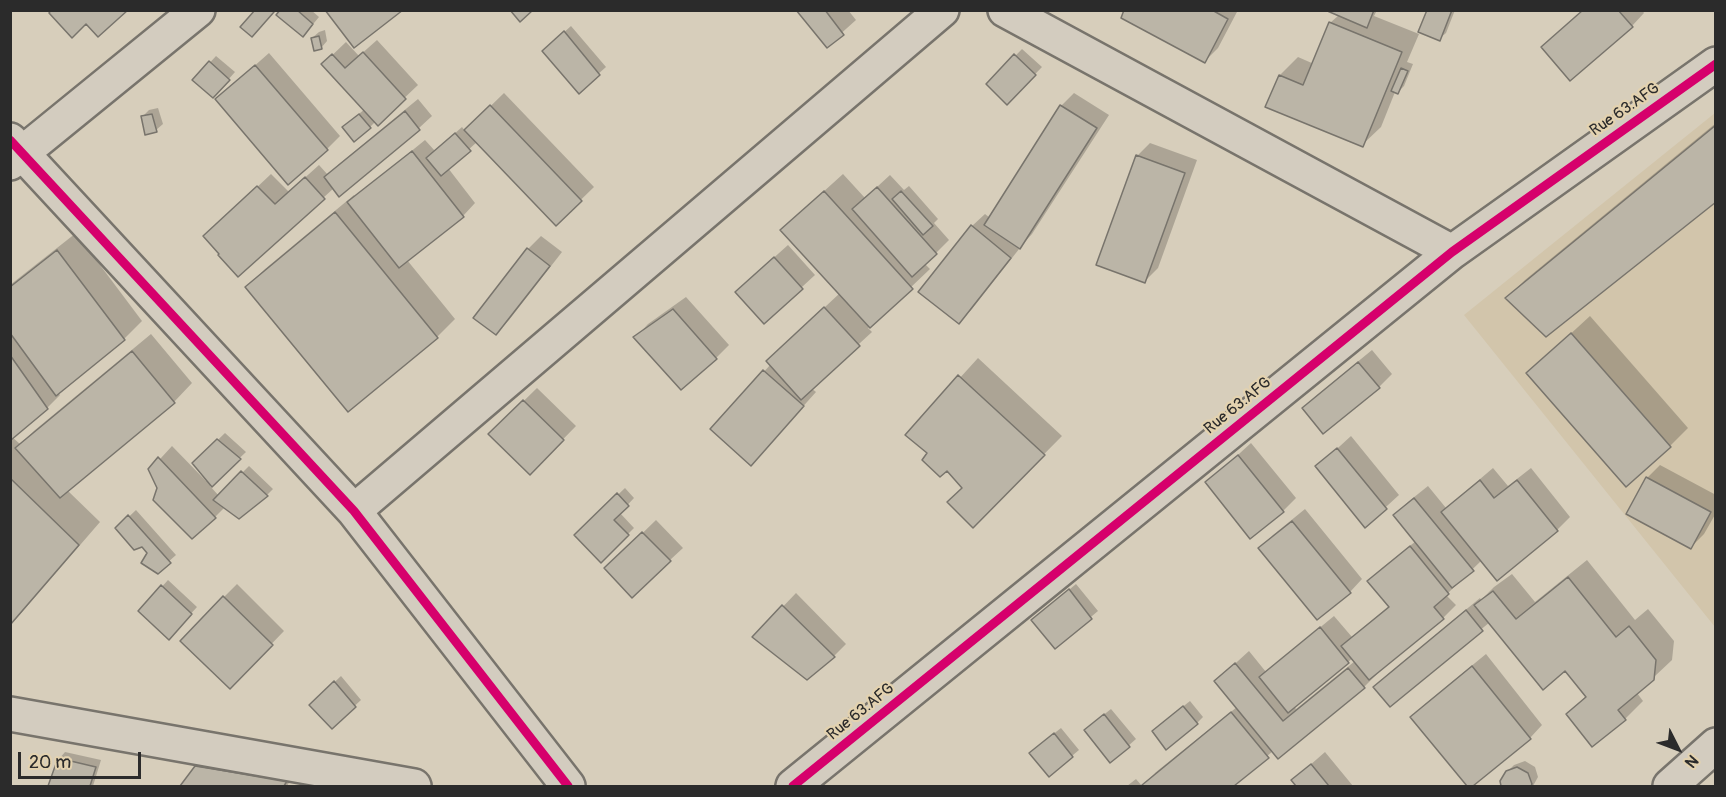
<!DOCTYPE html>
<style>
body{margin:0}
#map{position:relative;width:1726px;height:797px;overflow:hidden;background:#d7cebb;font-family:Pangolin,sans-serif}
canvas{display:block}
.frame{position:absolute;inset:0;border:12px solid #2b2b2b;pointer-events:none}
.north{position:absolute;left:1648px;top:719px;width:60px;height:60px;-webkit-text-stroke:4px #e3d2af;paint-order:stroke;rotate:132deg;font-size:16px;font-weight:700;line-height:24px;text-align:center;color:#2b2b2b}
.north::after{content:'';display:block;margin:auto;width:21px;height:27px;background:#2b2b2b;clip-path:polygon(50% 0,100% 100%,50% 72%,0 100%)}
.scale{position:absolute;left:18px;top:752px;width:123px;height:27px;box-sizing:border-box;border:3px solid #2b2b2b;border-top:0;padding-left:8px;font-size:18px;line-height:21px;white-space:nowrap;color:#2b2b2b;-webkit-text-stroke:4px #e3d2af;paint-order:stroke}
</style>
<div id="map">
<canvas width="1726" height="797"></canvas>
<div class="frame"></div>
<div class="north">N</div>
<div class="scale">20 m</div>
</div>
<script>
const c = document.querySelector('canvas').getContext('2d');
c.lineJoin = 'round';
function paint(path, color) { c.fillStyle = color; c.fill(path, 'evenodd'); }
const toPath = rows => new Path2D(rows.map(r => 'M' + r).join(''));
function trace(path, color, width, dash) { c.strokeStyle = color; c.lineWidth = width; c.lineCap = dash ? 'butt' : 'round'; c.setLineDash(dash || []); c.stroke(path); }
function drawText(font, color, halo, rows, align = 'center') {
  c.font = font + ' Pangolin,sans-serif'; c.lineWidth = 4.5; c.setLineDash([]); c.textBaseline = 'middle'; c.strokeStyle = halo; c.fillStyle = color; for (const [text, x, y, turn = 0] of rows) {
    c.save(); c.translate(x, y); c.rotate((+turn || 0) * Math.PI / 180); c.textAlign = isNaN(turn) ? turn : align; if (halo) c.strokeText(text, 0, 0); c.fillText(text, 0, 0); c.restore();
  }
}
paint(toPath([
 [1715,113,1715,627,1464,315]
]), '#d2c5ab');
paint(toPath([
 [282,10,311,10,319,17,309,29],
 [798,10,848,10,856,20,827,46],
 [1126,10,1238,10,1218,48,1205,61],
 [1329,10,1377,10,1374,16,1419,34,1407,62,1413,64,1404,86,1397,93,1395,92,1381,127,1362,145,1280,75,1298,57,1314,64,1330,23,1339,15],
 [1429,10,1455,10,1446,33,1439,39],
 [1583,10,1642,10,1644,13,1632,26],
 [571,26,606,67,579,91,550,45],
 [325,30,327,41,321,48,312,38,319,32],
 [377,40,418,85,378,123,376,121,370,127,350,121,365,109,323,64,346,42,359,56],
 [1022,49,1042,67,1007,103,988,84],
 [269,53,340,136,327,149,217,99],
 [216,56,235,72,219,90,194,80],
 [504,93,594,187,556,224,477,142,448,168,475,203,463,216,407,260,455,319,437,337,247,287,265,269,354,195,355,197,425,140,435,151,462,127,465,131],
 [1074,93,1109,115,1032,234,1023,244,972,309,959,322,972,226,985,214,990,218,1061,106],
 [418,99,432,116,419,128,340,195,334,188,323,198,218,224,271,174,289,192,319,165,328,175,339,164],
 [158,108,163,124,156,130,142,117,149,110],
 [1716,123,1716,200,1507,298,1525,280],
 [1150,143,1197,160,1158,268,1145,281,1137,156],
 [843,174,865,198,890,175,904,190,909,186,938,219,934,223,949,240,925,264,930,269,868,328,872,332,811,388,816,392,763,451,712,429,771,364,781,348,840,293,801,212],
 [76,233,142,321,124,339,58,393,60,395,47,408,12,437,20,444,35,430,151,334,192,383,174,402,67,490,100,522,10,626,10,285],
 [541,236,562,252,509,320,496,333,528,249],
 [788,245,815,275,765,321,750,279],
 [686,297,729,345,716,358,636,337,648,324],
 [1590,316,1688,428,1670,446,1528,373],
 [1372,350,1392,374,1379,387,1324,432,1304,408,1317,395],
 [978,358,1062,436,973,526,963,488,947,469,908,435],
 [537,388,576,426,530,473,490,434],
 [225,433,246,452,210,486,219,496,249,466,273,489,267,495,225,507,215,517,159,488,150,470,172,446,206,481,208,480,194,463],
 [1351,436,1399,495,1365,526,1317,467],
 [1251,443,1296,498,1283,511,1207,483],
 [1660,465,1716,495,1716,513,1704,534,1691,547,1647,478],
 [1493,468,1508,486,1531,468,1570,517,1557,530,1497,579,1482,560,1446,595,1456,605,1443,618,1376,673,1377,674,1364,687,1273,751,1232,786,1142,786,1156,772,1237,707,1216,681,1249,651,1266,672,1334,616,1352,637,1390,605,1369,581,1382,568,1416,541,1395,515,1408,502,1428,486,1446,508],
 [1353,658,1355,661,1296,709,1294,706],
 [625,488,634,498,620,513,634,528,601,561,576,535],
 [1305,509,1362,579,1350,592,1260,548,1273,535],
 [136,510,176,555,157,572,149,553,142,546,117,528],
 [656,520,683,548,670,560,619,556],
 [1587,560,1635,620,1648,609,1674,641,1672,660,1637,693,1643,701,1625,719,1568,714,1587,695,1565,669,1490,622,1390,705,1375,687,1388,674,1480,598,1481,600,1494,587,1512,574,1535,602],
 [168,580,197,607,175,631,140,611],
 [237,584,284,631,230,687,224,597],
 [1076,584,1098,611,1055,647,1040,614],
 [796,593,846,644,834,656,754,637],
 [1486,654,1542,725,1530,738,1469,786,1412,717,1425,704],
 [341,676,361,700,332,727,311,705],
 [1190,701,1203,717,1197,723,1160,725],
 [1111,709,1136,739,1111,761,1092,724],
 [1061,728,1079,750,1049,775,1037,747],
 [65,752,101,760,93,786,50,786,59,759],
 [1325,752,1353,786,1298,786,1293,780],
 [209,754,298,768,287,786,182,786,196,767],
 [1525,761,1535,767,1538,777,1533,786,1503,786,1501,781,1507,772,1514,765],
 [1136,779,1142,786,1127,786]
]), '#0003');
const building = toPath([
 [51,10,128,10,98,37,86,24,72,38,49,13,51,10],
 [255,10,273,10,274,12,252,37,240,27,255,10],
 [280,10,297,10,313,24,303,37,276,15,280,10],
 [325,10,403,10,354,48,325,10],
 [510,10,533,10,520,22,510,10],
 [796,10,825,10,844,35,827,48,796,10],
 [1124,10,1212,10,1228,19,1205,63,1121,18,1124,10],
 [1325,10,1374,10,1367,28,1325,10],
 [1427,10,1452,10,1440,41,1418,32,1427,10],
 [1583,10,1618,10,1633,27,1570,81,1541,47,1583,10],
 [1329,22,1402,52,1363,147,1265,107,1279,75,1303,85,1329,22],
 [564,31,600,75,579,94,542,51,564,31],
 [319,36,322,49,314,51,311,38,319,36],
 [363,52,406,99,378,126,321,64,332,54,345,68,363,52],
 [1014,54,1036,75,1007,105,986,84,1014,54],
 [209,61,230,80,213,98,192,80,209,61],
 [255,65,328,150,288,185,215,99,255,65],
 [1401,68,1408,71,1398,94,1391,91,1401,68],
 [490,105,582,201,556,226,464,130,490,105],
 [1060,105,1097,128,1020,249,984,225,1060,105],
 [405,111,420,130,339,197,324,177,405,111],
 [152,114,157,132,145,135,141,116,152,114],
 [359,114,371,128,354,142,342,127,359,114],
 [1716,125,1716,202,1546,337,1505,298,1716,125],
 [455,133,471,151,441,176,426,158,455,133],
 [412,151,464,217,399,268,347,202,412,151],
 [1136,155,1185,173,1145,283,1096,265,1136,155],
 [305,177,325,199,238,277,218,255,219,254,203,236,257,186,275,204,305,177],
 [877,187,937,254,912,277,852,209,877,187],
 [824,191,913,289,870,328,780,230,824,191],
 [901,191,933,226,923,235,892,199,901,191],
 [335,212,438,338,348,412,245,287,335,212],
 [971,225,1011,258,959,324,918,292,971,225],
 [527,248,550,266,496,335,473,318,527,248],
 [57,250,125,340,56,396,10,333,10,287,57,250],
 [774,257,803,289,764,324,735,292,774,257],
 [824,307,860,346,801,400,766,361,824,307],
 [673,309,717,359,681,390,633,337,673,309],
 [1571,333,1671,447,1626,487,1526,373,1571,333],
 [132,351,175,403,60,498,15,448,132,351],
 [10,355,48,409,11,440,10,439,10,355],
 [1358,362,1380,388,1323,434,1302,408,1358,362],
 [763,370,804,406,751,466,710,429,763,370],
 [958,375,1045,455,973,528,947,502,962,488,947,471,940,477,922,460,927,453,905,435,958,375],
 [523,400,564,440,530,475,488,434,523,400],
 [217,439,241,459,212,487,192,463,217,439],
 [1337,448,1387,509,1365,528,1315,466,1337,448],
 [1238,455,1284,512,1250,539,1205,482,1238,455],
 [158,457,216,518,192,539,153,500,157,488,148,469,158,457],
 [241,471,268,496,239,519,213,500,241,471],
 [1646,477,1711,512,1691,549,1626,514,1646,477],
 [10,478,79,545,10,625,10,478],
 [1480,480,1494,498,1517,480,1558,531,1497,581,1441,512,1480,480],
 [617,493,629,506,614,520,629,535,601,563,574,535,617,493],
 [1414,498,1474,571,1452,588,1393,515,1414,498],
 [128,515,171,563,158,574,141,563,147,553,142,547,134,550,115,528,128,515],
 [1292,521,1351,593,1317,620,1258,548,1292,521],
 [642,532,671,561,632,598,604,568,642,532],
 [1410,546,1449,594,1434,607,1444,619,1369,680,1341,646,1389,607,1367,581,1410,546],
 [1568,577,1616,637,1629,626,1656,660,1654,680,1618,710,1626,720,1592,747,1566,714,1586,697,1565,671,1543,690,1474,605,1493,591,1516,619,1568,577],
 [161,585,192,614,169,640,138,611,161,585],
 [1069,589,1092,619,1055,649,1031,620,1069,589],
 [223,596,273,645,230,689,180,641,223,596],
 [782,605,835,657,807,680,752,637,782,605],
 [1466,610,1483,631,1390,707,1373,687,1466,610],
 [1320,627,1349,663,1288,713,1259,677,1320,627],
 [1235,663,1283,721,1348,668,1365,688,1278,759,1214,681,1235,663],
 [1472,666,1531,739,1473,786,1467,786,1410,717,1472,666],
 [334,681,356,707,332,729,309,705,334,681],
 [1183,706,1198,724,1166,750,1152,731,1183,706],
 [1231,712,1269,758,1234,786,1143,786,1142,785,1231,712],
 [1104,714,1130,747,1110,763,1084,730,1104,714],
 [1054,733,1073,757,1049,777,1029,753,1054,733],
 [58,758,96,767,90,786,48,786,58,758],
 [1311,764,1329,786,1296,786,1291,780,1311,764],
 [195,766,287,781,284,786,180,786,195,766],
 [1517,767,1528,773,1532,784,1531,786,1501,786,1500,781,1506,771,1517,767]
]);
paint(building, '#bbb5a7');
trace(building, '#78746c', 1.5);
const street = toPath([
 [1005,10,1452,252],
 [10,140,354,511,568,786],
 [10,163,198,10],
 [354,511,942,10],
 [10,714,414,786],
 [793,786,1452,252,1716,64],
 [1670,786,1716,745]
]);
trace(street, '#78746c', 38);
trace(street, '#d3ccbf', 33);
trace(toPath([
 [10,140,354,511,568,786],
 [793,786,1452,252,1716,64]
]), '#d6006c', 9);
drawText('16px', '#2b2b2b', '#e3d2af', [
 ["Rue 63.AFG",1625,110,-35],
 ["Rue 63.AFG",1238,406,-39],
 ["Rue 63.AFG",861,712,-39]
]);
</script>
